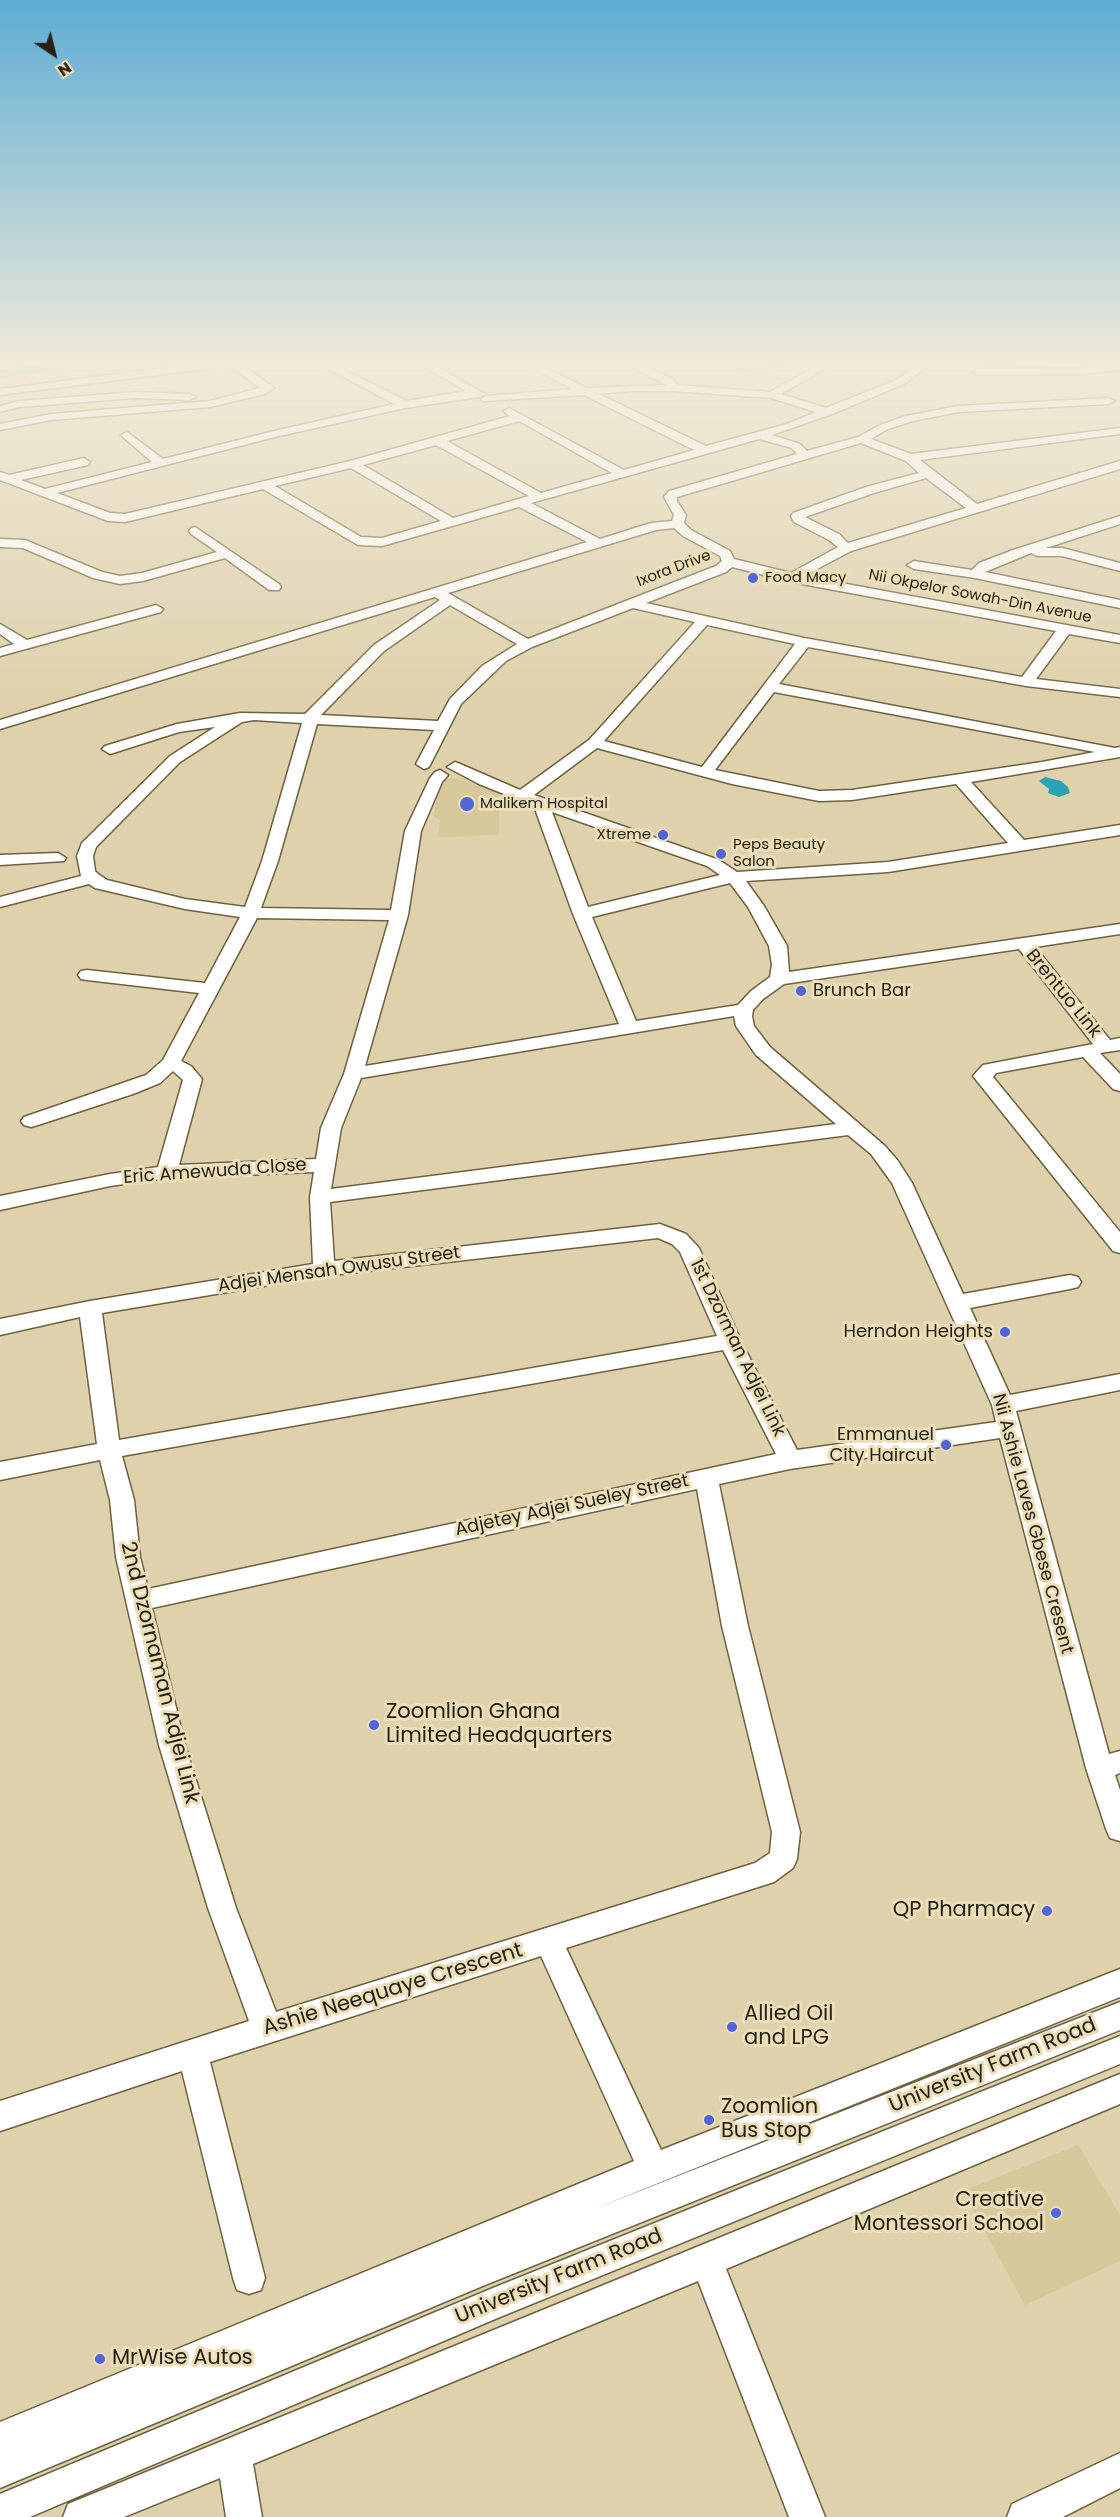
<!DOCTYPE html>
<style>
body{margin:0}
#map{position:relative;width:1120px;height:2517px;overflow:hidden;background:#ded1ab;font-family:Poppins,sans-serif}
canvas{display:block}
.north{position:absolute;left:24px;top:24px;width:60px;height:60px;-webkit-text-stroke:4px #ebdeb8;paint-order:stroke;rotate:145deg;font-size:16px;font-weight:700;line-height:24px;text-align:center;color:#262112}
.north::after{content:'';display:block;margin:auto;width:21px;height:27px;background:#262112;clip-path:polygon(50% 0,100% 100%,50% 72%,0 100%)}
</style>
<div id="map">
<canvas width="1120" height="2517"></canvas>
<div class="north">N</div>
</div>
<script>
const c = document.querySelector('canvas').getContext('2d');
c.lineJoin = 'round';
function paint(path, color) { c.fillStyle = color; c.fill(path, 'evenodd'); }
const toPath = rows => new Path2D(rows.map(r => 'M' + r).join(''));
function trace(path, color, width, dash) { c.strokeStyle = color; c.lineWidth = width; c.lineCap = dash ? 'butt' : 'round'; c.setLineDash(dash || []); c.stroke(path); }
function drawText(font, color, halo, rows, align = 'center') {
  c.font = font + ' Poppins,sans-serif'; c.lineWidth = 6; c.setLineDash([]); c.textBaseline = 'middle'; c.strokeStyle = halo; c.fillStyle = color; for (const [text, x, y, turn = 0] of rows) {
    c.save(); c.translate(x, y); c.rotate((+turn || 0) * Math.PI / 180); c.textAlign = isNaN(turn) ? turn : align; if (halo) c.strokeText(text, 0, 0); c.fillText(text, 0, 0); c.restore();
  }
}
paint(toPath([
 [454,778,499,791,499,835,438,837,440,820,434,817,438,784,443,780],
 [1078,2145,1120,2215,1120,2261,1025,2305,963,2191]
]), '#d7c89b');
paint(toPath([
 [1045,777,1061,781,1068,787,1070,793,1059,797,1048,793,1049,789,1039,781]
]), '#2ca2b6');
paint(toPath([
 [70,360,108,360,101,364,0,378,0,370,70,360]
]), '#2ca2b6');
const minor = toPath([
 [312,360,325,360,407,401,466,391,412,360,425,360,485,394,479,397,405,408,275,437,57,493,110,513,125,514,350,461,510,416,503,411,509,408,624,470,694,450,584,395,483,401,481,399,487,396,572,389,517,360,530,360,587,388,666,385,619,360,633,360,673,379,677,385,770,392,827,360,840,360,781,394,826,408,896,380,924,360,936,360,904,384,832,414,772,435,800,444,807,451,858,437,880,425,906,416,958,406,1109,398,1115,401,1109,404,958,412,913,421,888,429,871,439,911,454,1120,428,1120,434,920,460,977,504,1120,461,1120,469,851,551,804,576,1120,635,1120,643,1069,634,1036,679,1120,689,1120,697,1026,686,808,647,779,684,1115,748,1120,747,1120,757,971,782,1024,840,1120,825,1120,835,888,872,746,881,764,906,787,946,789,972,1120,924,1120,934,1035,947,1110,1040,1120,1038,1120,1050,1100,1053,1120,1074,1120,1091,1113,1089,1083,1057,996,1073,993,1077,1120,1232,1120,1253,1113,1251,973,1076,983,1065,1093,1044,1019,949,784,984,763,999,753,1010,752,1016,754,1026,770,1047,885,1146,898,1161,912,1183,963,1294,1070,1275,1078,1277,1081,1282,1078,1287,1070,1289,970,1308,1010,1395,1120,1374,1120,1390,1016,1411,1109,1754,1120,1751,1120,1773,1115,1775,1120,1790,1120,1841,1110,1838,1106,1829,1086,1768,1000,1438,790,1469,719,1484,748,1626,800,1832,797,1859,793,1868,774,1882,566,1948,661,2150,1120,1969,1120,1997,594,2209,1120,2002,1120,2030,485,2285,0,2488,0,2422,634,2161,541,1956,210,2062,265,2278,261,2290,249,2294,237,2290,233,2278,182,2071,0,2131,0,2101,249,2021,208,1908,159,1745,116,1557,110,1500,100,1460,0,1480,0,1462,97,1444,80,1317,0,1335,0,1319,90,1301,313,1264,310,1197,314,1172,167,1178,110,1186,0,1210,0,1196,110,1174,158,1167,183,1080,173,1071,160,1083,133,1094,38,1125,31,1127,24,1125,21,1121,24,1117,146,1075,163,1060,199,993,87,980,81,979,78,975,81,971,87,970,205,983,240,917,185,909,95,888,89,884,0,907,0,897,81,876,77,856,82,843,170,756,215,727,179,732,110,754,102,749,105,746,177,724,240,713,305,714,374,645,440,600,435,597,0,729,0,720,587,542,519,507,382,546,358,545,263,489,125,522,108,521,0,480,0,472,9,475,84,458,90,462,88,465,21,480,45,489,152,462,123,437,121,435,127,432,163,459,274,431,394,404,312,360],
 [630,391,673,391,771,398,816,412,787,424,706,446,599,394,630,391],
 [519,421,612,473,541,493,447,441,519,421],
 [759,439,792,448,797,454,669,491,664,497,674,515,672,521,651,523,600,539,531,503,759,439],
 [861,443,906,461,919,473,866,487,793,513,791,516,794,522,829,540,838,547,791,573,734,559,730,551,691,530,684,523,686,515,677,501,677,497,861,443],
 [436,445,529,496,453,518,363,465,436,445],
 [351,468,441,521,382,538,361,537,275,486,351,468],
 [926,478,966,508,848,543,839,534,805,517,874,493,926,478],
 [674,528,683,536,720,556,722,561,716,566,528,639,448,593,656,530,674,528],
 [732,567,791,582,1056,631,1022,677,804,638,646,603,726,572,732,567],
 [450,605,517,644,482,666,450,699,438,721,321,715,384,651,450,605],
 [633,608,695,622,589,740,520,790,460,764,455,762,447,767,479,784,534,806,573,914,619,1024,365,1066,408,915,421,831,442,782,448,775,440,770,435,772,430,778,405,831,391,910,261,908,278,861,317,724,434,730,416,764,424,769,429,767,461,704,506,661,532,647,633,608],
 [707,625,795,644,702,767,604,741,707,625],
 [774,692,1095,752,1042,762,852,790,819,791,715,770,774,692],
 [254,720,302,723,262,861,245,907,185,899,107,880,98,874,95,871,93,856,96,847,180,762,242,722,254,720],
 [597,748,732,784,819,801,852,800,956,784,1008,843,888,862,737,872,719,860,534,795,597,748],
 [552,812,707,866,720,875,588,907,552,812],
 [730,883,748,907,769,946,772,965,770,977,751,991,738,1005,636,1021,592,917,730,883],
 [257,918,389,920,344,1074,321,1128,316,1159,179,1165,202,1079,191,1066,181,1061,257,918],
 [734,1016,736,1026,756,1055,836,1124,331,1189,341,1128,361,1078,734,1016],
 [848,1135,871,1154,892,1183,992,1405,996,1422,797,1450,741,1341,699,1248,686,1234,660,1224,334,1261,330,1202,848,1135],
 [658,1238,672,1244,680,1252,717,1336,119,1440,102,1313,324,1276,658,1238],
 [723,1350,776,1454,148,1589,140,1557,134,1500,122,1456,723,1350],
 [697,1489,722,1626,772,1832,770,1853,755,1863,276,2012,236,1908,185,1745,152,1608,697,1489],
 [722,360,736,360,744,364,780,360,815,360,810,363,743,370,722,360],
 [221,361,243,365,274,388,265,394,210,407,51,420,0,430,0,424,51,414,210,401,260,388,236,370,221,367,0,395,0,389,221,361],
 [1120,364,1120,370,1082,374,978,375,973,372,978,369,1082,368,1120,364],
 [136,392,190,394,196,397,190,400,136,398,19,407,0,412,0,406,19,401,136,392],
 [1120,516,1120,524,1046,548,1062,548,1120,563,1120,571,1062,556,1037,556,1031,553,985,572,1120,600,1120,608,975,578,914,569,907,565,914,561,972,570,979,563,1013,550,1120,516],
 [195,527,279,584,281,587,279,590,269,590,225,558,143,581,120,584,93,578,23,548,0,547,0,539,25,540,102,572,120,576,142,573,217,552,191,534,189,531,191,528,195,527],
 [156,605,163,609,161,612,0,656,0,648,14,644,0,634,0,624,27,640,156,605],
 [58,853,66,858,64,861,0,865,0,855,58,853],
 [1120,2036,1120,2064,500,2317,30,2517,0,2517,0,2494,493,2288,1120,2036],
 [1120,2074,1120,2104,726,2269,825,2517,789,2517,698,2281,253,2464,262,2517,226,2517,220,2478,124,2517,63,2517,68,2504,1120,2074],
 [1120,2453,1120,2488,1063,2517,1007,2517,1012,2504,1120,2453]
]);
trace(minor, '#6d6240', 3);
paint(minor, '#fff');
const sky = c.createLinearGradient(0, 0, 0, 712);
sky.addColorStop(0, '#5dadd4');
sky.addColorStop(0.51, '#f0ead9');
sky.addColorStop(1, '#f0ead900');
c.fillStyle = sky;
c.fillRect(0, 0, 1120, 712);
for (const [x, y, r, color] of [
 [753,578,6,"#5164d9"],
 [467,804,8,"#5164d9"],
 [663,835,6,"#5164d9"],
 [721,854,6,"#5164d9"],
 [801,991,6,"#5164d9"],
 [1005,1332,6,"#5164d9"],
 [946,1445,6,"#5164d9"],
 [374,1725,6,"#5164d9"],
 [1047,1911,6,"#5164d9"],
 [732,2027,6,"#5164d9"],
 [709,2120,6,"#5164d9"],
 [1056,2213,6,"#5164d9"],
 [100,2359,6,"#5164d9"]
]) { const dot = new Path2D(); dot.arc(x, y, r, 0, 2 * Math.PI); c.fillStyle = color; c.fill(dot); trace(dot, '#ebdeb8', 2); }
drawText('15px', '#262112', '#ebdeb8', [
 ["Ixora Drive",674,569,-21],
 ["Nii Okpelor Sowah-Din Avenue",980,597,11]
]);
drawText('15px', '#262112', '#ebdeb8', [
 ["Food Macy",765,578],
 ["Malikem Hospital",480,804],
 ["Xtreme",651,835,"right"],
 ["Peps Beauty",733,845],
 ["Salon",733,862]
], 'left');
drawText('18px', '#262112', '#ebdeb8', [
 ["Brunch Bar",813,991,"left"],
 ["Herndon Heights",993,1332],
 ["Emmanuel",934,1435],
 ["City Haircut",934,1456]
], 'right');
drawText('18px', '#262112', '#ebdeb8', [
 ["Brentuo Link",1063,994,51],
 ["Eric Amewuda Close",215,1172,-4],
 ["Adjei Mensah Owusu Street",339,1270,-8],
 ["1st Dzorman Adjei Link",737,1348,64],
 ["Adjetey Adjei Sueley Street",572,1506,-12],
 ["Nii Ashie Laves Gbese Cresent",1032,1524,75]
]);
drawText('21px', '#262112', '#ebdeb8', [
 ["2nd Dzornaman Adjei Link",159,1673,76],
 ["Ashie Neequaye Crescent",393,1990,-17],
 ["University Farm Road",993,2066,-22],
 ["University Farm Road",559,2277,-22]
]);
drawText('21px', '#262112', '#ebdeb8', [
 ["Zoomlion Ghana",386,1713],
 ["Limited Headquarters",386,1737],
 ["QP Pharmacy",1035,1911,"right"],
 ["Allied Oil",744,2015],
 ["and LPG",744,2039],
 ["Zoomlion",721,2108],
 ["Bus Stop",721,2132],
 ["Creative",1044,2201,"right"],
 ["Montessori School",1044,2225,"right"],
 ["MrWise Autos",112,2359]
], 'left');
</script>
